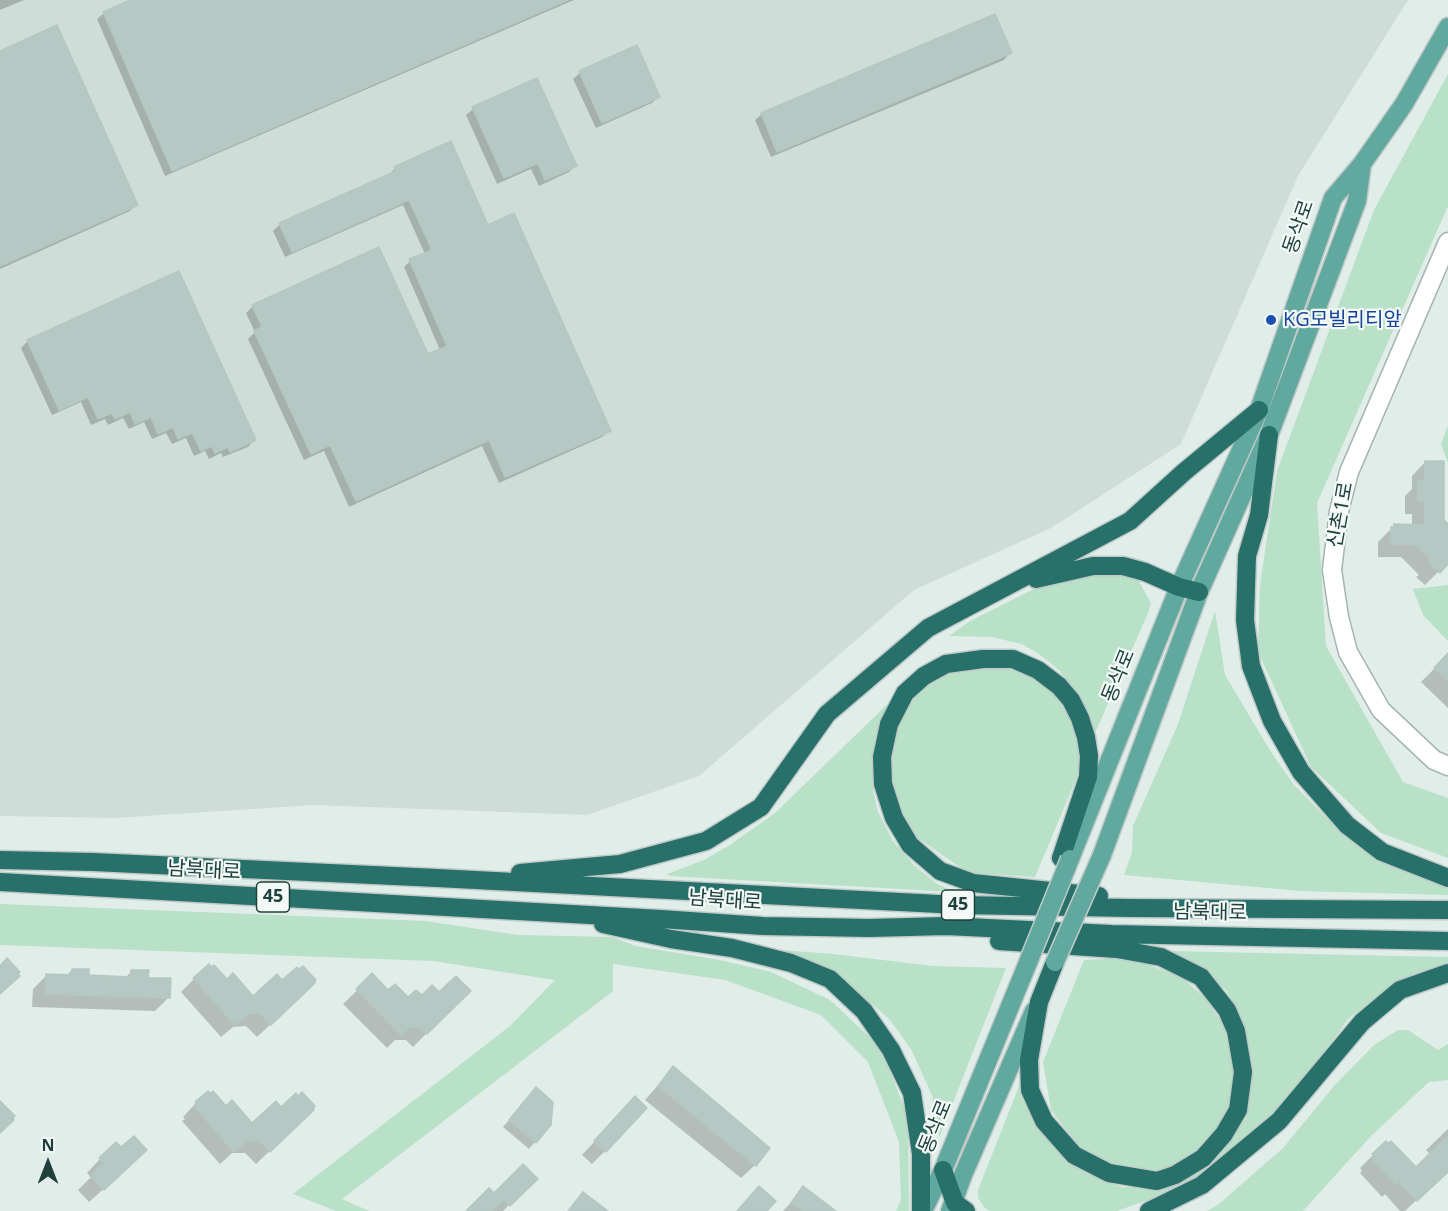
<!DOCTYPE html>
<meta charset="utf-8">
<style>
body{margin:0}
#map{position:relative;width:1448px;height:1211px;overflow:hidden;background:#e1ede9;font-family:"Open Sans",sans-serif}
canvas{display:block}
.north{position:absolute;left:18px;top:1133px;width:60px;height:60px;-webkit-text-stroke:4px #f2f9f7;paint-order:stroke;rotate:0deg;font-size:16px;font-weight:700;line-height:24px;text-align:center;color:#1f403b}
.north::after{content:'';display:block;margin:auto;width:21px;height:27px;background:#1f403b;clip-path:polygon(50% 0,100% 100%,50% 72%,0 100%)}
</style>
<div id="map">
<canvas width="1448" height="1211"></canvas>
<div class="north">N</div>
</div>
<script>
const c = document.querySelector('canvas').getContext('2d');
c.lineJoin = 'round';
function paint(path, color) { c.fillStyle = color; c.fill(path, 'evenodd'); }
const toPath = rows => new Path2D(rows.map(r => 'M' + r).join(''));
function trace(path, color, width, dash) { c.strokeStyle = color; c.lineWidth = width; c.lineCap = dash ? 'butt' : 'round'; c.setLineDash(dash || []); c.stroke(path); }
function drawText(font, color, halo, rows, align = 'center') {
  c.font = font + ' "Open Sans","Noto Sans KR",sans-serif'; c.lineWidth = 4.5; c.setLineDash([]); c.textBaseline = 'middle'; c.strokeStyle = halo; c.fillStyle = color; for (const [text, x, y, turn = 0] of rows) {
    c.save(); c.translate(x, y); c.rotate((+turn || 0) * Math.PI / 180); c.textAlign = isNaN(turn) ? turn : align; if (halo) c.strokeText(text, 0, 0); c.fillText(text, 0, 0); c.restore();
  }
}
paint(toPath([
 [0,0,1408,0,1298,176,1181,444,1051,528,914,590,699,776,587,815,314,805,114,818,0,816]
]), '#cfddd9');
paint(toPath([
 [1448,74,1448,206,1317,503,1326,646,1403,782,1448,798,1448,858,1381,833,1311,767,1258,652,1260,585,1277,471,1374,210],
 [1448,426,1448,463,1441,444],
 [1108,572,1137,578,1151,603,1148,613,1091,742,1079,698,1060,671,1039,654,1022,644,991,637,949,636,970,621,1036,588,1061,578],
 [1448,585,1448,641,1423,615,1413,589],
 [1215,611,1225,675,1271,752,1294,785,1332,823,1382,855,1448,886,1448,895,1300,891,1124,875,1132,852,1133,826,1178,724],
 [1013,666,1036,677,1052,689,1065,707,1076,728,1080,755,1077,777,1035,877,973,873,964,870,918,838,895,802,890,784,890,760,897,724,908,706,920,692,942,676,963,667],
 [897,695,882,724,875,743,873,791,878,812,893,841,914,865,936,883,953,892,670,876,667,874,704,860,730,845,775,813],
 [0,904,425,921,518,935,612,937,636,946,720,960,771,972,830,1000,881,1048,908,1117,909,1211,896,1211,901,1200,899,1142,868,1062,821,1015,725,980,613,964,613,991,342,1199,369,1211,336,1211,293,1194,510,1026,555,980,433,961,0,945],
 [780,950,833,954,933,966,1006,968,939,1138,932,1095,911,1049,890,1020,863,996,829,973],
 [1169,951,1448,957,1448,963,1391,986,1348,1019,1312,1070,1277,1109,1208,1171,1156,1197,1117,1211,990,1211,985,1208,978,1198,978,1190,1025,1071,1079,1167,1100,1179,1122,1187,1157,1187,1213,1159,1246,1118,1252,1067,1239,1014,1227,991,1203,968],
 [1130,958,1181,977,1204,997,1223,1024,1235,1060,1232,1103,1222,1128,1205,1148,1173,1166,1148,1172,1115,1165,1083,1152,1051,1110,1043,1062,1084,960],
 [1398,1030,1408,1030,1438,1050,1448,1044,1448,1080,1429,1082,1371,1136,1303,1211,1207,1211,1219,1204,1283,1148,1334,1086,1374,1045]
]), '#b8e1c8');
paint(toPath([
 [0,0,24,0,0,10],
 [134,0,574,0,165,176,97,19,104,13],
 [636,47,659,96,652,103,596,128,573,79,580,73],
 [0,52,136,204,130,211,0,269],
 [1010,53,1004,60,771,157,755,120,762,114],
 [473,109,575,166,569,172,539,186,531,169,497,184,466,115],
 [395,168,487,227,609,431,602,437,499,483,482,446,349,507,324,451,304,460,248,339,255,332,246,313,253,306,428,356,440,350,404,267,410,261,425,254,403,205,285,257,273,231,280,224,389,175],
 [28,341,254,440,248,447,223,457,221,453,209,459,205,451,194,456,186,438,172,444,166,433,152,439,144,422,129,429,123,418,108,425,105,419,91,425,81,402,52,415,21,348],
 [1425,462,1443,518,1448,523,1448,562,1425,585,1416,577,1419,575,1401,557,1378,557,1378,542,1392,528,1395,526,1412,526,1412,514,1405,514,1405,496,1412,489,1412,476],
 [1447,656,1448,657,1448,708,1421,682],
 [72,970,87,977,125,978,132,971,147,979,169,997,155,1011,32,1007,33,989,46,976,66,976],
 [372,976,388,992,408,999,469,991,413,1047,406,1040,395,1040,387,1048,343,1004],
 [194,979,226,981,253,999,300,997,257,1037,246,1026,233,1027,221,1037,181,992],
 [673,1068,755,1165,741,1178,645,1100],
 [530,1096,535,1142,529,1149,503,1127],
 [196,1103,225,1108,252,1125,281,1109,299,1123,256,1164,245,1153,232,1153,220,1164,182,1121,185,1119,183,1117],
 [622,1112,605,1151,592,1164,582,1155],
 [1448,1129,1448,1170,1405,1211,1400,1211,1385,1194,1382,1197,1360,1173,1362,1171,1360,1168,1373,1155,1416,1169,1431,1155,1426,1150],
 [100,1159,131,1164,89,1202,78,1190,91,1177,87,1173],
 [535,1179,503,1211,468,1211,494,1195],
 [804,1188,834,1211,783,1211]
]), '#0003');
const building = toPath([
 [130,0,568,0,172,171,103,12,130,0],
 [995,14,1012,53,777,152,761,113,995,14],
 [57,25,138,205,0,266,0,51,57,25],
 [637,45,660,97,602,123,579,71,637,45],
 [537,78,577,166,545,180,538,163,504,178,472,107,537,78],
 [451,141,488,225,514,213,611,431,505,477,489,440,356,501,330,445,311,454,254,331,262,327,252,305,379,247,428,354,447,346,409,259,432,250,409,200,292,252,279,223,396,171,394,167,451,141],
 [179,271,256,440,230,452,228,447,215,453,212,446,201,451,192,433,178,439,173,427,158,434,151,417,135,424,130,412,115,419,112,413,98,419,88,397,59,410,27,340,179,271],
 [1425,461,1444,461,1444,521,1448,525,1448,564,1440,573,1429,563,1431,560,1415,544,1391,544,1391,527,1394,527,1394,524,1425,525,1425,501,1418,501,1418,481,1425,481,1425,461],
 [1448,653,1448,681,1434,668,1448,653],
 [7,958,20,972,18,974,20,976,0,994,0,966,7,958],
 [209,964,211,967,214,965,227,979,233,973,253,996,277,974,282,980,297,967,299,969,303,966,316,980,314,982,315,983,271,1025,260,1013,248,1014,235,1025,193,978,209,964],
 [72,969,89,969,89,975,131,977,131,970,149,970,148,978,171,978,170,998,45,994,46,974,71,975,72,969],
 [372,973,388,990,395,984,408,997,416,990,422,995,432,985,439,992,456,976,471,991,427,1034,420,1027,410,1027,401,1035,356,989,372,973],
 [673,1066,770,1148,756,1166,658,1086,673,1066],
 [536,1087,553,1102,551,1125,536,1143,509,1120,536,1087],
 [208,1091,210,1094,213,1091,226,1106,232,1100,252,1123,276,1101,281,1107,296,1093,298,1096,302,1092,315,1106,313,1109,314,1110,270,1152,259,1140,247,1140,234,1152,195,1107,197,1105,195,1102,208,1091],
 [635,1096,647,1108,606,1152,594,1141,635,1096],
 [0,1101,15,1116,13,1118,14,1120,0,1133,0,1101],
 [134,1136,147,1150,104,1190,90,1176,104,1163,99,1158,116,1142,121,1147,134,1136],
 [1448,1136,1448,1172,1417,1201,1399,1182,1396,1184,1372,1159,1375,1156,1372,1154,1386,1141,1388,1143,1391,1141,1416,1167,1448,1136],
 [523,1164,538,1179,510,1206,503,1200,492,1211,466,1211,489,1188,494,1193,523,1164],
 [759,1186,776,1201,767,1211,737,1211,759,1186],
 [803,1186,836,1211,803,1211,791,1203,803,1186],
 [583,1192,608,1211,568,1211,583,1192]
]);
paint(building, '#b6c8c3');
trace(building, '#b3c8c2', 1.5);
const minor = toPath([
 [1448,242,1349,472,1339,511,1332,570,1339,617,1348,652,1381,710,1434,760,1448,766]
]);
const major = toPath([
 [1102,855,1199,592,1269,435,1357,201,1362,164],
 [1070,859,1179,587,1259,410,1333,198,1362,164,1404,104,1448,27],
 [923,1211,943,1170,1029,960],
 [950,1211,963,1175,1034,1011]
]);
const highway = toPath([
 [1269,435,1259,515,1247,556,1245,620,1251,666,1272,721,1301,772,1347,825,1382,852,1448,878],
 [1036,579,1093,566,1123,566,1145,572,1179,587,1199,592],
 [1061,858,1088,777,1089,756,1086,737,1080,718,1071,700,1059,686,1038,670,1013,659,983,659,946,664,924,676,905,693,889,724,882,757,883,784,894,818,910,845,940,871,973,883,1099,896],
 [0,860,93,862,437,878,958,905,1131,908,1448,910],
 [520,873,620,864,706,841,761,807,827,714,928,628,1130,521,1184,472,1259,410],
 [0,882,661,919,763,926,869,928,946,926,1112,934,1448,941],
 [603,924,671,939,732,948,791,963,830,979,864,1011,891,1050,912,1093,921,1154,921,1211],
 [999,941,1117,949,1161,957,1201,977,1227,1010,1236,1031,1243,1072,1238,1110,1224,1134,1203,1158,1175,1175,1157,1181,1109,1173,1074,1155,1044,1121,1030,1090,1029,1060,1039,1002,1055,962],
 [943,1170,955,1203,966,1211],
 [1149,1211,1202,1185,1279,1121,1362,1022,1400,990,1448,973]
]);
trace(minor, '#a3b6b1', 21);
trace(major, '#c0cac8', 21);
trace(highway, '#c0cac8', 21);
trace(minor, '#fff', 18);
trace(major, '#61a89e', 18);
trace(highway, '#28706a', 18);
const majorBridge = toPath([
 [1029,960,1070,859],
 [1055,962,1102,855]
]);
trace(majorBridge, '#c0cac8', 21, []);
trace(majorBridge, '#61a89e', 18);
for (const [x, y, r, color] of [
 [1271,320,6,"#1a4fb4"]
]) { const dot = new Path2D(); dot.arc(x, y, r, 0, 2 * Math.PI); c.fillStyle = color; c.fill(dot); trace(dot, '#f2f9f7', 2); }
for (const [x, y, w] of [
 [273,897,33],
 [958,905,33]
]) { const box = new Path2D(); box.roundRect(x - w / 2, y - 15, w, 30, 4.5); c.fillStyle = '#f2f9f7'; c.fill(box); trace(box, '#1f403b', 1.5); }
drawText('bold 18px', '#1f403b', null, [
 ["45",273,897],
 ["45",958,905]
]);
drawText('20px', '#1f403b', '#f2f9f7', [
 ["동삭로",1299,227,-71],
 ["신촌1로",1341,515,-80],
 ["동삭로",1119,676,-68],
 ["남북대로",204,871,3],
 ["남북대로",725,901,4],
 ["남북대로",1210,913,1],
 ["동삭로",936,1127,-68]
]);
drawText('20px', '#164399', '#f2f9f7', [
 ["KG모빌리티앞",1283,320]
], 'left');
</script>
